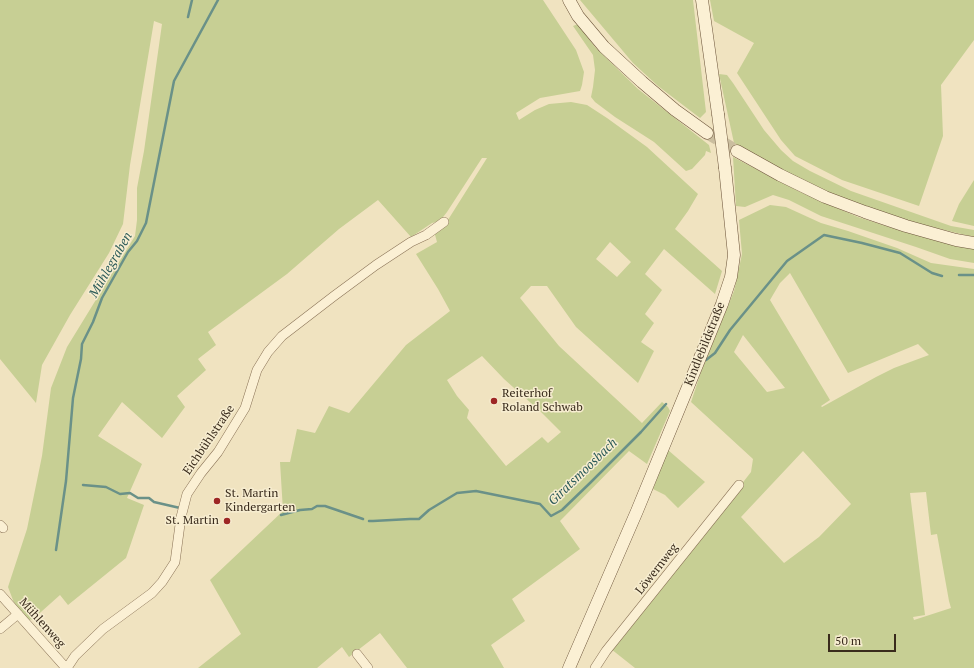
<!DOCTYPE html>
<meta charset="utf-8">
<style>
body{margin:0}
#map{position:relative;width:974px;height:668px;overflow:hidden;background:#f0e3c0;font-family:"PT Serif",serif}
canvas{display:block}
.scale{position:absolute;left:828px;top:634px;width:68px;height:18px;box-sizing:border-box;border:2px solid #392b1c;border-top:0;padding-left:5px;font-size:12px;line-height:14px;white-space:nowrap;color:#392b1c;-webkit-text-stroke:3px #f7edd0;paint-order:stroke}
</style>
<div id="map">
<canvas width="974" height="668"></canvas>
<div class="scale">50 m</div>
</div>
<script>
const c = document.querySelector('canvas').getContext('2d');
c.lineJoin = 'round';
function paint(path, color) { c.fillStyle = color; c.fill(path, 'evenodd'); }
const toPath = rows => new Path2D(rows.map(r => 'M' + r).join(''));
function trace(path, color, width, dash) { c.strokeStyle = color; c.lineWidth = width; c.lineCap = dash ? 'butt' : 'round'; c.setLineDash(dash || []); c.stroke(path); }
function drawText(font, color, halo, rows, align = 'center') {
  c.font = font + ' "PT Serif",serif'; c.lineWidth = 3; c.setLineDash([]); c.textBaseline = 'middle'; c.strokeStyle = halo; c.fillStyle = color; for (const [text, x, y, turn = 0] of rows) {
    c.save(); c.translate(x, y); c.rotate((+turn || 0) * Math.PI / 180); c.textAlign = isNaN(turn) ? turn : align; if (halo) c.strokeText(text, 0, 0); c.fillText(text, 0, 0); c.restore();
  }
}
paint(toPath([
 [0,0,543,0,576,50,584,72,582,85,580,91,540,98,516,113,519,120,535,110,549,104,571,102,587,105,607,118,647,147,698,194,688,211,675,229,722,271,715,294,664,249,645,274,662,290,645,314,654,323,641,342,654,351,638,383,576,327,547,286,531,286,520,298,559,346,642,423,662,402,668,407,670,411,647,464,629,451,560,521,580,549,512,599,525,621,491,645,504,668,407,668,380,633,349,657,342,647,317,668,198,668,241,634,210,580,283,511,280,462,290,462,297,429,315,433,329,406,349,413,406,345,450,311,438,289,416,254,437,242,434,231,446,223,487,158,482,158,447,212,440,221,432,223,411,237,378,200,339,229,287,274,208,332,216,345,198,359,206,370,177,396,185,407,162,438,122,402,98,436,142,464,127,498,144,505,126,558,68,605,60,595,32,620,31,619,29,621,16,608,8,587,27,529,42,456,51,388,67,347,135,236,137,220,137,188,144,151,162,24,154,21,130,165,123,224,109,253,70,315,42,365,36,403,0,359],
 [610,242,631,262,617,277,596,259],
 [482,356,504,379,541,412,561,432,548,443,542,437,506,466,467,418,469,410,457,396,447,380],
 [580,0,693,0,706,112,700,118,658,86,633,63],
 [710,0,974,0,974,40,941,85,943,136,919,206,842,180,795,156,781,140,737,73,754,43,714,21],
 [578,24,595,47,638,89,709,145,711,153,706,151,705,155,692,169,686,171,654,142,615,117,595,102,591,97,593,87,595,70,593,55,573,26],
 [719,74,727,75,733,83,764,130,781,150,793,161,810,171,851,191,951,226,974,230,974,237,902,220,832,196,754,155,734,143],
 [733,157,800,192,858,217,889,227,946,242,974,248,974,263,950,259,916,247,821,216,789,200,773,195,745,207,736,206],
 [974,180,974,226,952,221,959,204],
 [770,205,786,207,821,223,848,231,897,248,931,263,974,269,974,668,635,668,611,649,701,536,751,472,753,459,691,402,701,372,734,291,742,254,739,220],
 [790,273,848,373,918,344,929,355,894,368,876,377,822,407,821,406,830,400,770,300,780,283],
 [743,335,781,383,785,388,767,392,734,352],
 [803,451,851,504,819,537,784,563,741,517],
 [926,492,931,535,937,534,949,601,951,608,914,620,913,617,925,615,910,493],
 [668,450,705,482,678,508,665,495,653,489]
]), '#c7cf94');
trace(toPath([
 [188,17,192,0],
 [959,275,974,275],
 [706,360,715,353,730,330,787,261,824,235,862,243,900,253,932,273,942,276],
 [83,485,106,487,120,494,130,493,138,498,149,498,154,502,180,508],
 [281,515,300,510,312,509,317,506,325,506,363,519],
 [369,521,373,521,410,519,419,519,429,510,457,493,476,491,540,504,551,516,562,510,590,483,641,432,666,404],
 [56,550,66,481,73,398,81,359,82,344,93,322,102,298,128,252,137,241,146,223,174,81,218,0]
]), '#6a9188', 2.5);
trace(toPath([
 [707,133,737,151]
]), '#cbbe9f', 12, [12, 6]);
const minor = toPath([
 [0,525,3,528],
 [0,594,66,668],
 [0,629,18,614],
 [357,654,368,668],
 [67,668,75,656,103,629,152,593,162,582,175,562,181,517,187,494,201,473,218,452,245,408,257,370,268,352,282,336,334,296,376,265,411,242,426,235,444,222],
 [595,668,606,651,739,485]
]);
const secondary = toPath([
 [569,0,578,16,604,47,642,82,675,110,707,133],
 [702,0,718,114],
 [737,151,780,175,825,197,865,212,906,226,956,240,974,243],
 [569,668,637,511,704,348,722,304,731,277,734,255,725,168]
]);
trace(minor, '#8a7357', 10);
trace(secondary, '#6c543a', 13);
trace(minor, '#fbf0d4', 9);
trace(secondary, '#fbf0d4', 12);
const secondaryBridge = toPath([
 [718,114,725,168]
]);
trace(secondaryBridge, '#6c543a', 13, []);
trace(secondaryBridge, '#fbf0d4', 12);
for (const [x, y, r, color] of [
 [494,401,4,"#9d2624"],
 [217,501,4,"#9d2624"],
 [227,521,4,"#9d2624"]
]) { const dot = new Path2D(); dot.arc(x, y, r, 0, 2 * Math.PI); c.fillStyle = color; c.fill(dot); trace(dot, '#f7edd0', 1.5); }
drawText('12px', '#392b1c', '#f7edd0', [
 ["Kindlebildstraße",705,344,-68],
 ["Eichbühlstraße",209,440,-56],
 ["Löwernweg",657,569,-52],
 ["Mühlenweg",42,623,48]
]);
drawText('12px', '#392b1c', '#f7edd0', [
 ["Reiterhof",502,394],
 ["Roland Schwab",502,408],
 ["St. Martin",225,494],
 ["Kindergarten",225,508],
 ["St. Martin",219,521,"right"]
], 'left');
drawText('italic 13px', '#2b5a58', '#f7edd0', [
 ["Mühlegraben",111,265,-60],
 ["Giratsmoosbach",583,472,-44]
]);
</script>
